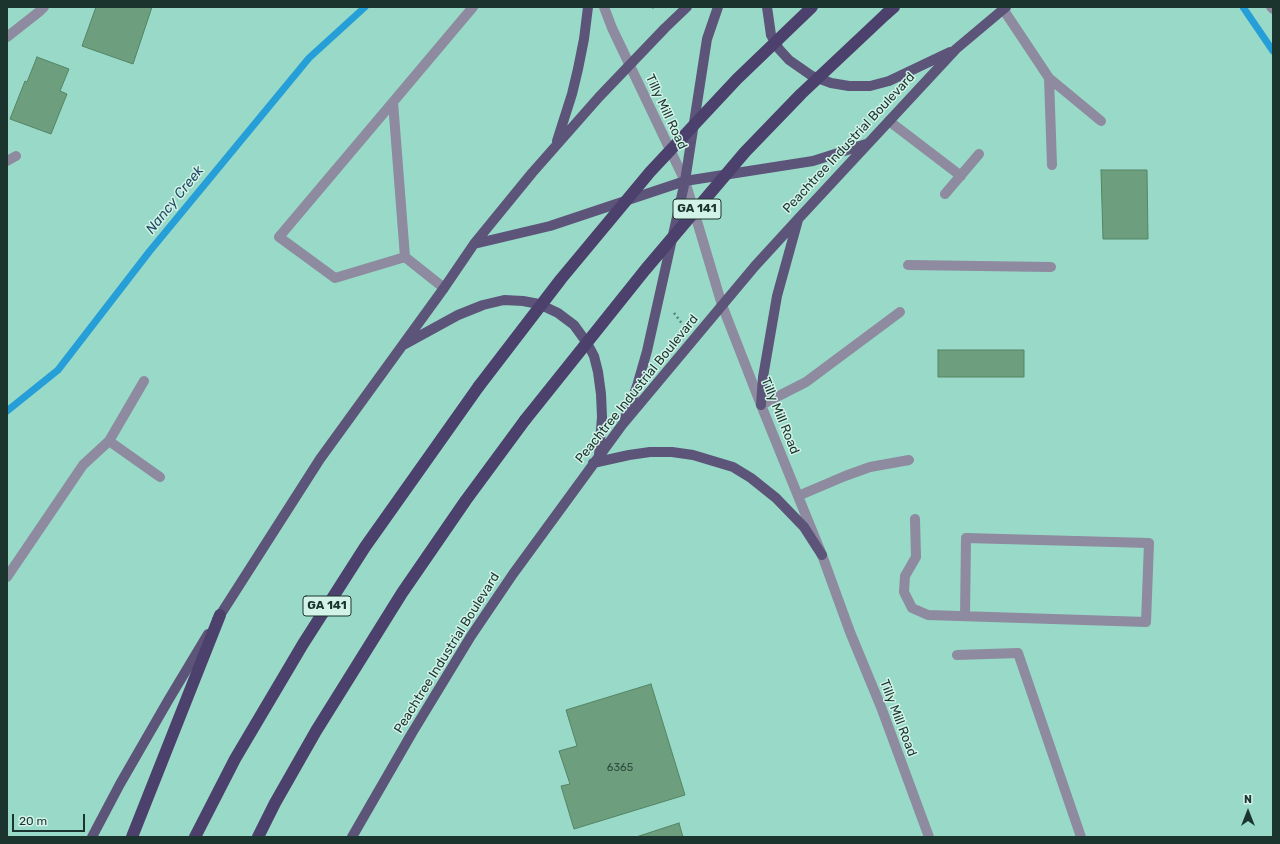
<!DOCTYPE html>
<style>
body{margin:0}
#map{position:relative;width:1280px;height:844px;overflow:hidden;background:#98dac7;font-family:Rubik,sans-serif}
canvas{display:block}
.frame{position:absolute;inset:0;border:8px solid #1b352e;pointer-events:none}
.north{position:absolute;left:1228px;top:792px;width:40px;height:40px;-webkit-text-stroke:3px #d3f3e9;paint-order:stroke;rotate:0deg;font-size:11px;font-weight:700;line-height:16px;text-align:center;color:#1b352e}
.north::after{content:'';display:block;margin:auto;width:14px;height:18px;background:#1b352e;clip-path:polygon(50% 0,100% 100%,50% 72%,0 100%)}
.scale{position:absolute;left:12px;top:814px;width:73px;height:18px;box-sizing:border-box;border:2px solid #1b352e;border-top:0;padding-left:5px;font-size:12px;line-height:14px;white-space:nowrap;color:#1b352e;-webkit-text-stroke:3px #d3f3e9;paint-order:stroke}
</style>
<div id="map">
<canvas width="1280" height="844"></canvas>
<div class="frame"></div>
<div class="north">N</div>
<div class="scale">20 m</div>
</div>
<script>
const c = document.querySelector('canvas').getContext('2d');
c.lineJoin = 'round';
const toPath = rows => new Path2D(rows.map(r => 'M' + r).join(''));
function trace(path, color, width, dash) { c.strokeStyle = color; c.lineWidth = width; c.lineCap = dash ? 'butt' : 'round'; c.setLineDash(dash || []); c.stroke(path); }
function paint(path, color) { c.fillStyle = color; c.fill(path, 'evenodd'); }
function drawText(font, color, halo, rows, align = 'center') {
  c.font = font + ' Rubik,sans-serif'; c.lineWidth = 3; c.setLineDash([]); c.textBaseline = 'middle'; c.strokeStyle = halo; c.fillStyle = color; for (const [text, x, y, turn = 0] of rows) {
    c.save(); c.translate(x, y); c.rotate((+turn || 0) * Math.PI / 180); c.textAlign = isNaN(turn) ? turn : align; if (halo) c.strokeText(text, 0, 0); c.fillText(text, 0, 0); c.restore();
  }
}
trace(toPath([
 [1243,7,1273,51],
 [7,411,58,370,149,252,309,58,365,7]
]), '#269ed7', 7);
const building = toPath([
 [96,7,152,7,133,64,82,46,96,7],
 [37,57,69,69,60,91,67,94,51,134,10,119,25,81,27,82,37,57],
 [1101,170,1147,170,1148,239,1103,239,1101,170],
 [938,350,1024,350,1024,377,938,377,938,350],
 [651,684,685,795,574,829,561,786,570,784,559,751,577,746,566,710,651,684],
 [679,823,683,837,636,837,679,823]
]);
paint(building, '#6d9e7d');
trace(building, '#548465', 1);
trace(toPath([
 [652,8,653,7],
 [674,313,683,325]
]), '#548074', 2.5, [2, 3]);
trace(toPath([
 [604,7,612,28,685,181,722,305,761,405,822,555,850,632,881,707,929,837],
 [1271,7,1273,9],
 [1003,9,1049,78,1101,121],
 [7,37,40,11,44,7],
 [1049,78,1052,165],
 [393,102,279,237,335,278,405,257],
 [889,121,961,176],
 [7,161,16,156],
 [945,194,979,154],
 [908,265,1051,267],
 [444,288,405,257,393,102,473,7],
 [761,405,806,382,900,312],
 [109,441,160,477],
 [798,496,845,476,870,467,909,460],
 [915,519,916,557,905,576,904,592,912,608,928,615,1146,622,1149,543,966,538,965,616],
 [7,577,83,465,109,441,144,381],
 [957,655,1018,653,1081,837]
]), '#8e8a9f', 10);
trace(toPath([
 [767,7,771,35,779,49,789,60,812,76,831,83,849,86,870,86,889,81,950,52],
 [557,141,572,94,578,69,584,39,588,7],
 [474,244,550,226,685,181,813,161,866,144],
 [405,344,458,315,483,305,504,300,523,301,539,304,558,313,574,325,587,343,594,356,598,372,601,394,602,417,599,455],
 [761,405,763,377,777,296,798,220],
 [625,418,637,386,647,351,685,181,707,39,718,7],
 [593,463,629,455,650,452,672,452,693,455,733,467,751,478,776,498,804,527,822,555],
 [217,620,320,459,444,288,474,244,532,173,599,97,665,28,687,7],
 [92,837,120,784,169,699,208,634],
 [352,837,412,733,471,636,513,574,622,425,755,266,799,218,956,49,1006,7]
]), '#5d547a', 10);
trace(toPath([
 [886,14,894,7],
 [132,837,220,615],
 [195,837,235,759,303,644,365,547,479,386],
 [258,837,275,803,316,731,402,593,466,500,525,420]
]), '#4c416c', 12);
trace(toPath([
 [479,386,561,279,650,172,737,79,812,7],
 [525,420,645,270,745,152,801,94,886,14]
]), '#4c416c', 12);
drawText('11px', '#304f42', null, [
 ["6365",620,768]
]);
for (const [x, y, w] of [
 [697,209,48],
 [327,606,48]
]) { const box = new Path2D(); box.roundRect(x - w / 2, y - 10, w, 20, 3); c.fillStyle = '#d3f3e9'; c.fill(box); trace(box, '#1b352e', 1); }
drawText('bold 12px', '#1b352e', null, [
 ["GA 141",697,209],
 ["GA 141",327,606]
]);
drawText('13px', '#1b352e', '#d3f3e9', [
 ["Tilly Mill Road",666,112,65],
 ["Peachtree Industrial Boulevard",849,143,-47],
 ["Peachtree Industrial Boulevard",637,389,-51],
 ["Tilly Mill Road",780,416,68],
 ["Peachtree Industrial Boulevard",447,653,-58],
 ["Tilly Mill Road",898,718,69]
]);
drawText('italic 14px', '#204d65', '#d3f3e9', [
 ["Nancy Creek",175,200,-51]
]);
</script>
